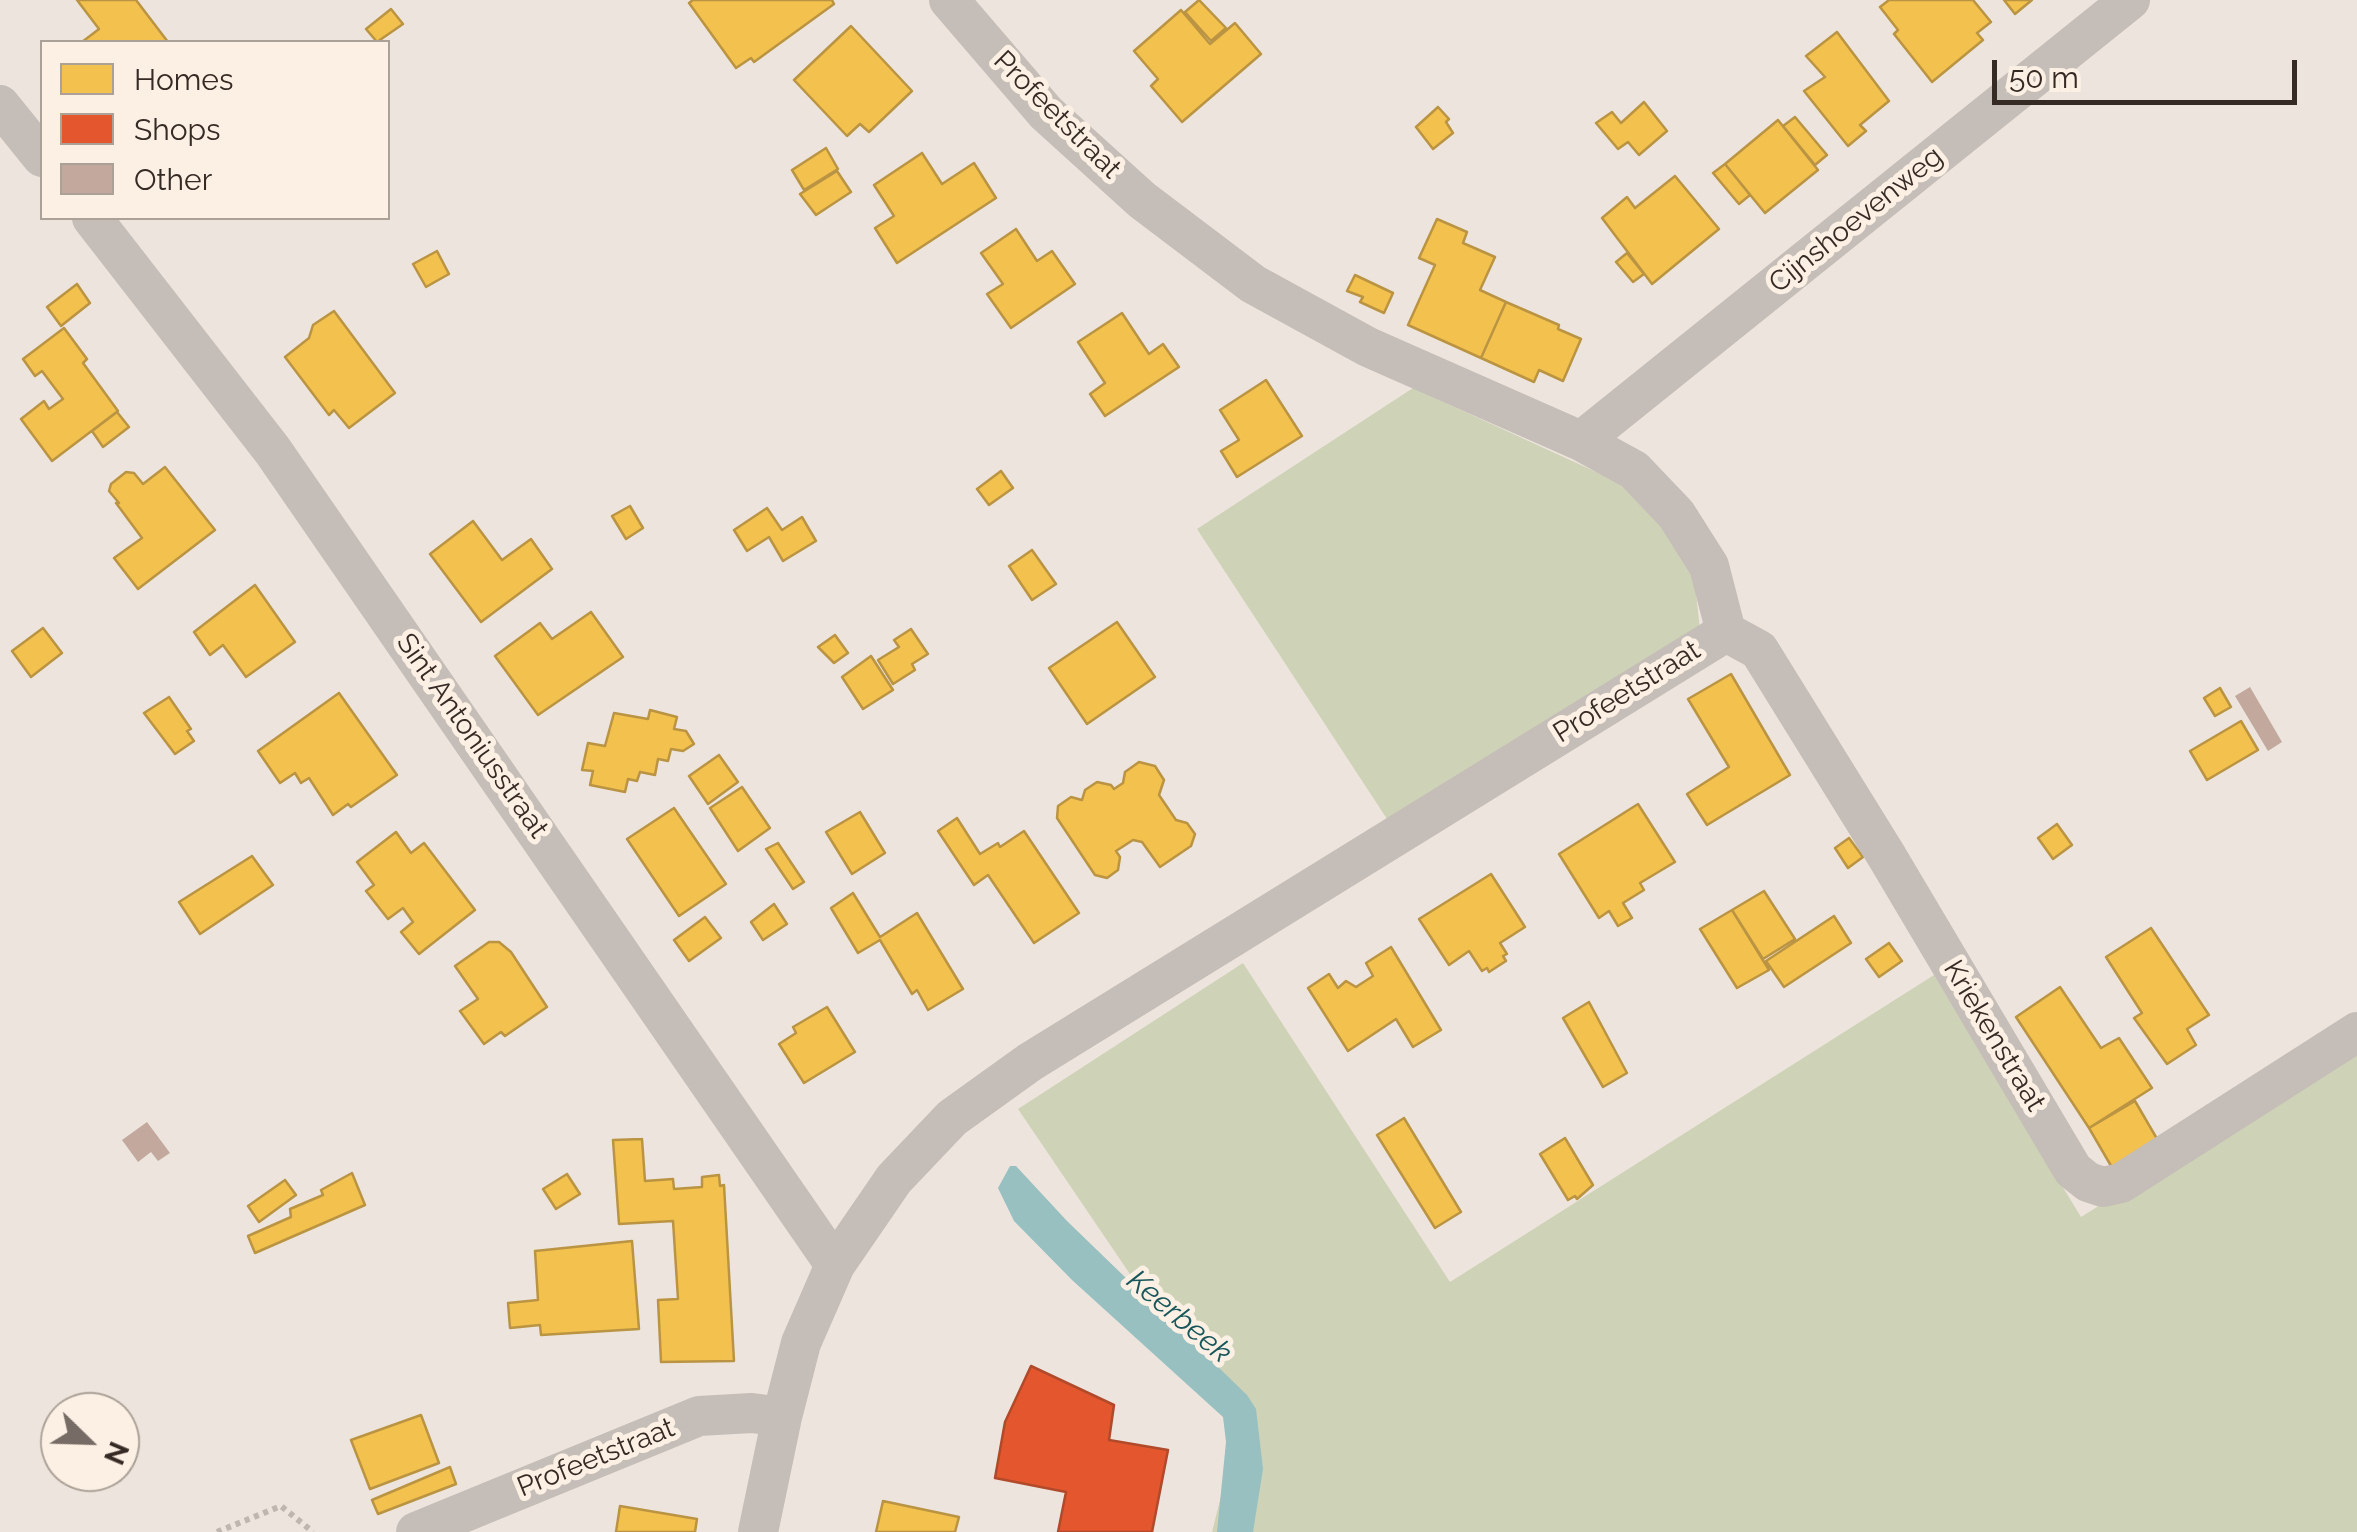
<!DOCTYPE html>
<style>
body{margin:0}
#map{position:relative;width:2357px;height:1532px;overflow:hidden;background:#ede5dd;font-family:Raleway,sans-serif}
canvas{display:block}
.legend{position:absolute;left:40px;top:40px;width:350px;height:180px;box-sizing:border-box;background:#fbf0e3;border:2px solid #aca197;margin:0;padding:12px 18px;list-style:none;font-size:30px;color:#362a25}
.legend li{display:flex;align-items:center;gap:20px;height:50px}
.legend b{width:50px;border:2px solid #aca197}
.north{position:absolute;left:40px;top:1392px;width:100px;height:100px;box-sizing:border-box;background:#fbf0e3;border:2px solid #aca197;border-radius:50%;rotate:113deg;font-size:28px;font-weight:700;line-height:40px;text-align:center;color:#362a25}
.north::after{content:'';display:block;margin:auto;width:35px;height:45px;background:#766b65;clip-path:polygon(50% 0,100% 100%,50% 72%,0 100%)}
.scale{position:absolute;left:1992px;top:60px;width:305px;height:45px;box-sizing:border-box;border:5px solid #362a25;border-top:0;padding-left:12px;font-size:30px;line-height:35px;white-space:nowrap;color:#362a25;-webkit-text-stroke:8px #fbf0e3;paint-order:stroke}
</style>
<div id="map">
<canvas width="2357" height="1532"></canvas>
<ul class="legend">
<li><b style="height:28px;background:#f2c14e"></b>Homes</li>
<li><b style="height:28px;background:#e4572e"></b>Shops</li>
<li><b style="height:28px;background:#c2a89d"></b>Other</li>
</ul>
<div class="north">N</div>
<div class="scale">50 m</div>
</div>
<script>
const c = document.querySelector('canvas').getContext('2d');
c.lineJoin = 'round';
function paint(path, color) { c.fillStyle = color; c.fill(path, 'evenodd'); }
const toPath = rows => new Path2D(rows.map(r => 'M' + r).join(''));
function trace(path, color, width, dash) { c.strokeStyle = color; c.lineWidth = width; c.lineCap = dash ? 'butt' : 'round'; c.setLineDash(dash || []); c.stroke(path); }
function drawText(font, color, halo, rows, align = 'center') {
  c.font = font + ' Raleway,sans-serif'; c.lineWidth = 10; c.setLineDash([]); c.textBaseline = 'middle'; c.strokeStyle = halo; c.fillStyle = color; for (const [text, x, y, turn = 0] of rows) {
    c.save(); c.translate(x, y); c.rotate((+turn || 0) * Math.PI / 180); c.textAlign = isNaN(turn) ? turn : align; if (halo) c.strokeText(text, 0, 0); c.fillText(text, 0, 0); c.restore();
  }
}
paint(toPath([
 [1413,388,1618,482,1661,526,1694,574,1700,630,1389,822,1197,529],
 [1243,963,1450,1282,1934,975,2081,1217,2357,1045,2357,1532,1212,1532,1237,1432,1018,1109]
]), '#ced2b6');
paint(toPath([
 [1010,1166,1016,1166,1067,1221,1247,1395,1256,1409,1263,1469,1253,1532,1217,1532,1226,1442,1223,1417,1072,1280,1014,1221,998,1188]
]), '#98c0c0');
const homes = toPath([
 [77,0,136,0,168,42,82,42,99,29,77,0],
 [693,0,832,0,834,4,754,62,751,58,736,68,689,3,693,0],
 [1199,0,1226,28,1211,41,1185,12,1199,0],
 [1889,0,1973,0,1991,22,1977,33,1983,40,1932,82,1894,34,1898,30,1880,7,1889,0],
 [2004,0,2032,0,2015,14,2004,0],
 [391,9,403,24,377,42,366,29,391,9],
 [1181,10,1210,44,1235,23,1261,54,1182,122,1151,86,1158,79,1134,51,1181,10],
 [851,26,912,91,869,132,860,124,847,136,794,80,851,26],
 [1837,32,1889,101,1860,125,1866,131,1848,146,1804,91,1825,77,1806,56,1837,32],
 [1644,102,1667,131,1639,155,1628,142,1618,149,1596,123,1612,112,1621,123,1644,102],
 [1438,107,1449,119,1446,122,1453,133,1433,149,1416,127,1438,107],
 [1795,117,1827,155,1815,165,1783,126,1795,117],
 [1778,120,1818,170,1765,213,1725,164,1778,120],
 [826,148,838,169,804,190,792,170,826,148],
 [922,153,942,184,974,163,996,198,897,263,875,228,894,216,874,185,922,153],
 [1725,164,1750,195,1739,204,1713,173,1725,164],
 [837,171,851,192,816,215,800,194,837,171],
 [1675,176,1719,229,1652,284,1602,218,1627,197,1635,208,1675,176],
 [1437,219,1467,232,1463,243,1495,257,1480,290,1506,302,1481,358,1408,325,1435,265,1419,258,1437,219],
 [1016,229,1037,261,1052,251,1075,284,1011,328,987,294,1003,284,981,253,1016,229],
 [437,251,449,274,426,287,413,264,437,251],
 [1627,253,1644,274,1633,282,1616,262,1627,253],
 [1355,275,1393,293,1384,313,1360,302,1363,297,1347,291,1355,275],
 [77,284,90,303,61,326,47,307,77,284],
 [1506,302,1559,325,1558,329,1581,339,1563,381,1539,370,1534,382,1481,358,1506,302],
 [334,311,395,393,349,428,334,410,329,415,285,357,309,338,313,325,334,311],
 [1122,313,1149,354,1163,344,1179,367,1105,416,1090,394,1105,383,1078,342,1122,313],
 [64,328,87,359,83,363,118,411,52,461,21,419,44,401,49,409,63,399,42,371,35,376,23,359,64,328],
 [1266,380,1302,436,1237,477,1221,451,1239,440,1220,410,1266,380],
 [117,412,129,427,103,447,92,431,117,412],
 [165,467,215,530,138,589,114,558,142,538,116,503,119,503,109,491,111,484,126,472,134,473,143,484,165,467],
 [1001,471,1013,488,989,505,977,489,1001,471],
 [630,506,643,528,626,539,612,516,630,506],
 [767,508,782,530,802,517,816,541,783,561,769,537,747,551,734,530,767,508],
 [473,521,502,560,531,539,552,569,481,622,430,554,473,521],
 [1032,550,1056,584,1032,600,1009,566,1032,550],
 [255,585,295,642,246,677,223,645,210,655,194,632,255,585],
 [591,612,623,657,538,715,495,656,540,623,552,639,591,612],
 [1117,622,1155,677,1087,724,1049,668,1117,622],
 [43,628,62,653,31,677,12,651,43,628],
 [911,629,928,654,912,664,915,670,893,684,878,660,899,647,894,640,911,629],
 [835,635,848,653,834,663,818,647,835,635],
 [871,656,893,690,863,709,842,677,871,656],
 [1731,674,1790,775,1707,825,1687,794,1729,767,1688,699,1731,674],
 [2220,688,2231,707,2215,716,2204,698,2220,688],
 [339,693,397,775,351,807,348,804,333,815,309,778,301,783,295,773,280,783,258,751,339,693],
 [169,697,191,729,187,731,194,741,175,754,144,713,169,697],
 [650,710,677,717,674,729,686,731,694,744,683,751,671,749,668,761,658,759,655,775,640,772,637,781,628,779,625,792,590,785,593,771,582,770,588,743,605,746,614,713,648,719,650,710],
 [2241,721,2258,750,2207,780,2190,751,2241,721],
 [719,755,738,782,708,804,689,776,719,755],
 [1139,762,1155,766,1164,780,1159,795,1176,820,1187,823,1195,834,1191,846,1160,867,1142,842,1133,840,1116,851,1120,857,1118,870,1107,878,1095,875,1057,818,1058,806,1071,797,1082,800,1085,790,1097,782,1111,785,1114,789,1123,783,1125,772,1139,762],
 [742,787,770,828,738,851,710,808,742,787],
 [1638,804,1675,862,1640,883,1644,890,1623,903,1632,918,1618,926,1609,911,1599,918,1559,854,1638,804],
 [674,808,726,884,679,916,627,839,674,808],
 [860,812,885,853,852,874,826,832,860,812],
 [957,818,980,854,998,843,1000,847,1024,831,1079,913,1034,943,988,875,974,885,938,831,957,818],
 [2057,824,2072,845,2053,859,2038,838,2057,824],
 [396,832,411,853,424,843,475,910,419,954,401,932,413,922,403,908,388,919,366,891,374,885,357,862,396,832],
 [1849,838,1863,857,1848,868,1835,848,1849,838],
 [778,843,804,882,793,889,766,849,778,843],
 [252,856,273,885,200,934,179,902,252,856],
 [1491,874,1525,927,1500,943,1507,954,1503,956,1506,961,1489,972,1487,968,1482,971,1469,951,1449,965,1419,919,1491,874],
 [1764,891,1795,939,1763,959,1732,910,1764,891],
 [853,893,880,937,917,913,963,989,928,1010,917,990,912,994,880,940,858,953,831,908,853,893],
 [774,904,787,924,763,940,751,922,774,904],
 [1732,910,1769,970,1737,988,1700,929,1732,910],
 [1834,916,1851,943,1784,987,1766,961,1834,916],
 [705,917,721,938,689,961,674,940,705,917],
 [2151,928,2209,1015,2187,1029,2196,1045,2167,1064,2134,1018,2142,1013,2106,957,2151,928],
 [489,942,499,942,511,952,547,1007,505,1036,501,1032,484,1044,460,1011,478,999,455,966,489,942],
 [1889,943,1902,961,1879,977,1866,959,1889,943],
 [1391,947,1441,1030,1413,1047,1396,1019,1348,1051,1308,988,1329,974,1338,988,1346,981,1356,987,1373,976,1366,963,1391,947],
 [2060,987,2101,1048,2119,1038,2152,1088,2089,1128,2016,1017,2060,987],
 [1589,1002,1627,1073,1603,1087,1563,1018,1589,1002],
 [827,1007,855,1052,804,1083,779,1044,796,1033,793,1027,827,1007],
 [2135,1101,2160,1144,2114,1171,2089,1128,2135,1101],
 [1404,1118,1461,1212,1435,1228,1377,1135,1404,1118],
 [1565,1138,1593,1185,1577,1199,1575,1196,1568,1200,1540,1154,1565,1138],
 [642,1139,645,1181,673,1179,674,1189,702,1187,702,1177,719,1175,720,1186,724,1185,734,1361,661,1362,658,1300,678,1299,673,1221,619,1224,613,1140,642,1139],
 [352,1173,365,1205,255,1253,248,1236,291,1217,290,1209,323,1195,321,1190,352,1173],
 [567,1174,580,1194,556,1209,543,1189,567,1174],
 [285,1180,296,1195,259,1222,248,1206,285,1180],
 [632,1241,639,1329,541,1335,540,1325,510,1328,508,1303,538,1300,535,1251,632,1241],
 [421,1415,439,1463,370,1489,351,1440,421,1415],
 [450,1467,456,1484,378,1514,372,1500,450,1467],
 [883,1501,959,1517,955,1532,876,1532,883,1501],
 [620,1506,697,1519,695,1532,616,1532,620,1506]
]);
paint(homes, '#f2c14e');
trace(homes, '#ba9442', 2.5);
const shops = toPath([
 [1031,1366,1114,1405,1109,1440,1168,1450,1152,1532,1058,1532,1066,1492,995,1478,1005,1422,1031,1366]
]);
paint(shops, '#e4572e');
trace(shops, '#b04a2b', 2.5);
paint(toPath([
 [2250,687,2282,742,2268,751,2235,696],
 [147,1122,170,1153,158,1161,151,1152,138,1162,122,1140]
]), '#c2a89d');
trace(toPath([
 [217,1532,281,1506,313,1532]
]), '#beb6af', 6, [5, 5]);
trace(toPath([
 [949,0,1046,113,1142,200,1253,284,1368,347,1581,441,1634,470,1676,514,1709,566,1726,632],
 [0,105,42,157],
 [92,218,273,451,835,1265],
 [1581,441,2130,0],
 [1726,632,1759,650,1886,855,2073,1170,2088,1182,2103,1187,2121,1183,2357,1032],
 [416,1532,699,1416,752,1413,782,1417],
 [758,1532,782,1417,801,1343,835,1265,894,1179,952,1118,1030,1062,1726,632]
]), '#c5bdb7', 40);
drawText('28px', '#362a25', '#fbf0e3', [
 ["Profeetstraat",1057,115,45],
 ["Cijnshoevenweg",1856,220,-39],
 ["Profeetstraat",1627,692,-32],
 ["Sint Antoniusstraat",472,736,55],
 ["Kriekenstraat",1994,1036,59],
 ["Profeetstraat",596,1458,-22]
]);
drawText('italic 30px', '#17565b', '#fbf0e3', [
 ["Keerbeek",1179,1317,40]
]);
</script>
